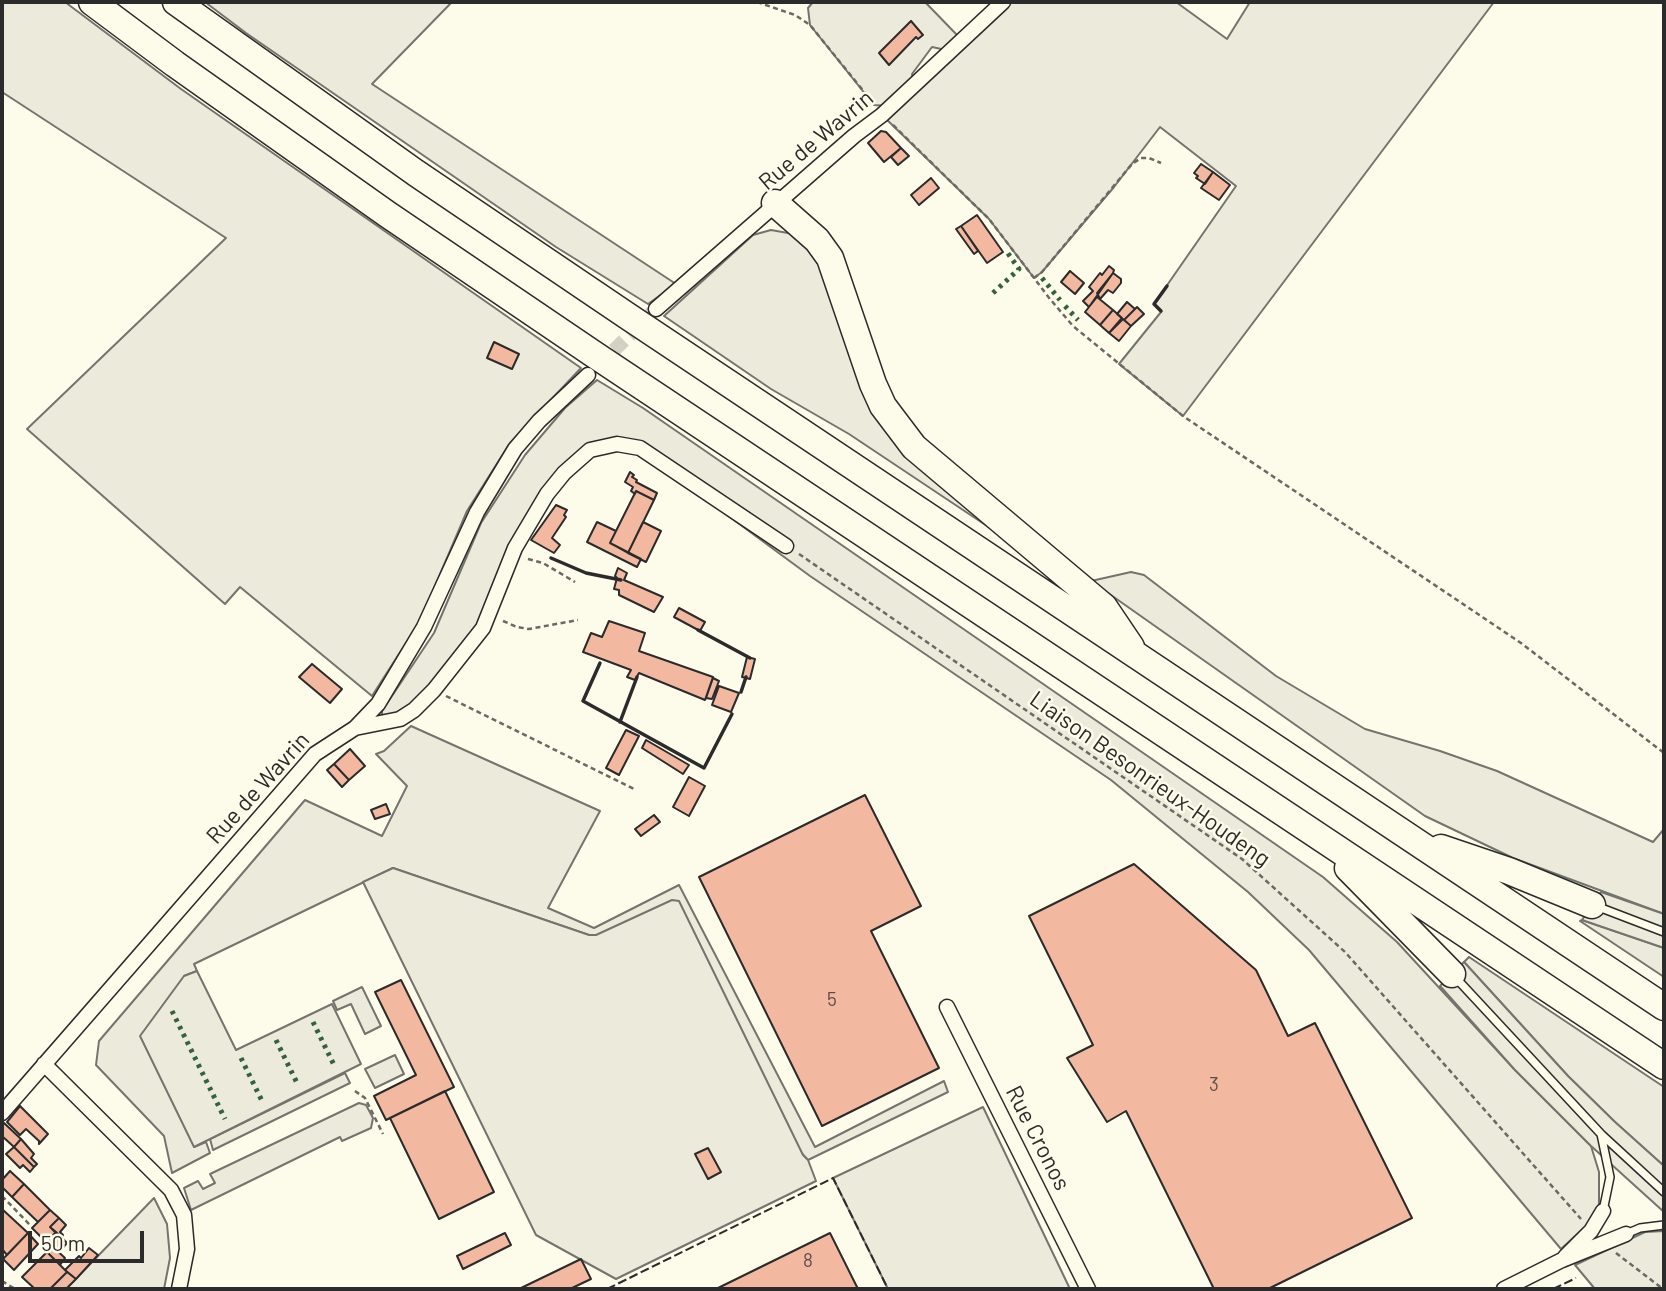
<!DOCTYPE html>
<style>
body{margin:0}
#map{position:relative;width:1666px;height:1291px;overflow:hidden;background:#fdfbea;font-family:Barlow,sans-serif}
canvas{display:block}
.frame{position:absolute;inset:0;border:4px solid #2b2b2b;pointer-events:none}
.scale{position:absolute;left:28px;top:1231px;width:116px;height:32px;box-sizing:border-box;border:4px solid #2b2b2b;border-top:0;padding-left:9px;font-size:21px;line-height:24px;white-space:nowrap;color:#2b2b2b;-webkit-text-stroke:5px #fdfbea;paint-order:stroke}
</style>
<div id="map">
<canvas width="1666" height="1291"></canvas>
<div class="frame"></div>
<div class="scale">50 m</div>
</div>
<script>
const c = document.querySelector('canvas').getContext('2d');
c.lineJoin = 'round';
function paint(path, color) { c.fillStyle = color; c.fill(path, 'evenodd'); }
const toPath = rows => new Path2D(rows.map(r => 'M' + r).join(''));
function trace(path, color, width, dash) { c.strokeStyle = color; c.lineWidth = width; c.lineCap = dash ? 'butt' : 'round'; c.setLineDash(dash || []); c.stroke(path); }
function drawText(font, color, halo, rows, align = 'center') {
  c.font = font + ' Barlow,sans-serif'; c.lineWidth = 5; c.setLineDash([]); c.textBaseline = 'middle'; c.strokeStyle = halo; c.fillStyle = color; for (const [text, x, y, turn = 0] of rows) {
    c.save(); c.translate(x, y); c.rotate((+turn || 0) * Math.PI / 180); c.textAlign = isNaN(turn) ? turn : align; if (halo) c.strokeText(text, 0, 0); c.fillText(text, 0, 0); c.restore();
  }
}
const green = toPath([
 [2,2,65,2,181,89,581,368,510,443,467,511,420,621,372,696,240,587,225,604,27,429,226,238,2,92,2,2],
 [205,2,452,2,372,84,676,284,648,304,556,247,246,33,205,2],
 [813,2,925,2,958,36,946,50,932,47,912,74,913,80,886,106,874,105,810,25,808,8,813,2],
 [1003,2,1176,2,1227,39,1250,2,1494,2,1183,416,1119,364,1161,312,1154,304,1236,186,1160,127,1114,187,1042,272,1034,278,989,219,882,115,1003,2],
 [771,230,799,235,819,250,863,373,1020,548,849,434,771,389,664,316,753,235,771,230],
 [597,380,643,408,1323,877,1397,942,1515,1070,1591,1146,1599,1172,1599,1206,1587,1225,1561,1249,1309,950,1248,892,1111,780,810,576,689,487,634,441,576,454,481,622,431,684,411,704,397,714,382,719,382,711,434,633,481,523,525,455,565,408,597,380],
 [1131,572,1144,575,1276,676,1365,729,1440,751,1497,771,1653,842,1664,829,1664,914,1513,858,1425,816,1091,581,1131,572],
 [411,726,600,811,548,908,594,928,679,885,815,1147,944,1081,948,1092,808,1160,596,935,589,935,393,868,194,964,197,971,184,976,194,1147,206,1142,210,1153,172,1173,164,1136,96,1065,99,1041,305,800,382,836,407,786,376,754,384,751,411,726],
 [1582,920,1664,948,1664,977,1580,921,1582,920],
 [1469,957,1664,1087,1664,1166,1615,1122,1568,1076,1464,962,1469,957],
 [362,987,381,1026,365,1034,351,1004,337,1010,333,1001,362,987],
 [395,1055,404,1074,375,1088,365,1069,395,1055],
 [345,1073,350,1083,213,1150,210,1139,345,1073],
 [359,1103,366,1105,373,1118,371,1128,342,1141,340,1137,191,1210,184,1188,198,1181,203,1189,215,1183,210,1174,359,1103],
 [983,1107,1070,1289,888,1289,833,1178,983,1107],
 [154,1198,167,1224,170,1258,164,1289,66,1289,154,1198],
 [1664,1231,1664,1289,1595,1289,1575,1265,1645,1232,1664,1231]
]);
paint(green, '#ecebdb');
trace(green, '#74746e', 2);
const parking = toPath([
 [393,868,589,935,596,935,672,900,679,901,803,1155,808,1160,816,1181,616,1279,536,1235,363,882,393,868],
 [1601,892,1664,914,1664,948,1582,920,1601,892],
 [1464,962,1568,1076,1615,1122,1664,1166,1664,1212,1591,1146,1515,1070,1440,986,1464,962],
 [197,971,236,1050,332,1004,361,1064,194,1147,140,1036,184,976,197,971]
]);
paint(parking, '#eceadb');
trace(parking, '#74746e', 2);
const building = toPath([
 [911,21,923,35,918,39,916,37,889,65,879,53,911,21],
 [881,131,886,132,901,148,884,162,868,143,881,131],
 [901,148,909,156,898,165,891,157,901,148],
 [1201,164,1213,172,1205,184,1196,178,1198,176,1194,173,1201,164],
 [1213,172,1230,185,1219,200,1201,188,1213,172],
 [931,178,939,188,919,205,911,195,931,178],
 [977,215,1003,252,987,263,961,226,977,215],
 [961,226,978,251,974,254,956,229,961,226],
 [1109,266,1114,270,1113,273,1089,307,1083,301,1093,291,1089,287,1100,273,1102,275,1109,266],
 [1070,271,1084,283,1075,294,1061,282,1070,271],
 [1113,273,1121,279,1121,283,1113,293,1108,290,1100,299,1097,293,1113,273],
 [1097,297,1113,310,1100,325,1085,312,1097,297],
 [1127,302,1135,309,1124,320,1117,314,1127,302],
 [1137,307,1144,314,1131,326,1124,320,1137,307],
 [1113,310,1122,318,1109,333,1100,325,1113,310],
 [1123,319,1131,326,1119,341,1109,333,1123,319],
 [494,342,519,354,512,369,487,358,494,342],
 [630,472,634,475,632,477,637,480,636,482,657,493,654,500,636,491,635,494,631,491,633,487,625,482,630,472],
 [636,491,654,500,628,553,610,543,636,491],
 [556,505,567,510,564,515,566,517,552,538,560,545,554,553,531,540,556,505],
 [597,522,616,531,610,543,641,559,637,567,587,542,597,522],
 [643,522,661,531,646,562,628,553,643,522],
 [618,568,627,573,624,580,663,597,654,612,619,595,619,590,614,589,617,578,615,576,618,568],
 [679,608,705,622,700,631,674,617,679,608],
 [609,621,645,633,639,651,713,677,705,700,639,673,635,680,627,677,631,670,583,652,591,633,602,637,609,621],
 [747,657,755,659,750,679,742,677,747,657],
 [312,664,342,689,330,703,299,677,312,664],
 [713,678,719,681,712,699,706,698,713,678],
 [719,686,739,693,731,712,712,705,719,686],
 [626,730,639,736,619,775,606,768,626,730],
 [646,740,689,765,683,774,642,748,646,740],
 [350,749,365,766,349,780,334,764,350,749],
 [334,764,349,780,342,787,327,770,334,764],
 [689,777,705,786,689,816,673,807,689,777],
 [865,795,921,906,871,931,939,1068,822,1126,699,877,865,795],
 [386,804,390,814,375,819,371,810,386,804],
 [654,815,660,822,641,836,635,829,654,815],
 [1134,864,1256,970,1288,1036,1315,1023,1412,1218,1268,1289,1214,1289,1126,1111,1107,1122,1067,1058,1093,1045,1029,916,1134,864],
 [401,980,454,1087,386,1120,374,1096,416,1075,375,992,401,980],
 [445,1091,494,1192,439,1219,390,1118,445,1091],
 [20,1106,48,1134,39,1144,39,1141,26,1129,20,1135,7,1122,20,1106],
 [4,1123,21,1139,14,1147,2,1136,2,1126,4,1123],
 [21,1139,34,1154,31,1158,37,1164,34,1167,14,1147,21,1139],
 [14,1147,34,1167,30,1172,23,1165,20,1168,6,1154,14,1147],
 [708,1148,721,1172,708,1179,695,1154,708,1148],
 [10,1171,24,1184,12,1197,2,1187,2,1180,10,1171],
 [24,1184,50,1210,38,1222,12,1197,24,1184],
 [2,1209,28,1233,7,1255,2,1249,2,1209],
 [50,1210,59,1218,50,1227,56,1232,46,1242,32,1228,50,1210],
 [59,1218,66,1225,60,1232,63,1235,61,1238,50,1227,59,1218],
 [56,1232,67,1243,59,1252,46,1242,56,1232],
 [28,1233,38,1244,14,1270,3,1259,28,1233],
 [505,1233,511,1245,463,1269,457,1256,505,1233],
 [830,1233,858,1289,716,1289,830,1233],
 [52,1246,65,1258,60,1265,47,1252,52,1246],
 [89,1248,98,1255,76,1279,65,1270,79,1256,81,1258,89,1248],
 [47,1252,67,1272,50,1289,35,1289,22,1277,47,1252],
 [581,1259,591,1279,570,1289,519,1289,581,1259],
 [67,1272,76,1279,66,1289,50,1289,67,1272]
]);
paint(building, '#f2b8a0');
trace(building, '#2b2b2b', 2);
trace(toPath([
 [599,365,656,309]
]), '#d3d1c4', 14, [14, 7]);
const lane = toPath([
 [1596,906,1664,932],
 [1455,977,1601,1134,1664,1192],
 [1601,1134,1610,1177,1603,1211],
 [1626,1234,1640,1228,1664,1225]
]);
const street = toPath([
 [656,309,854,136,882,115,1003,2],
 [355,728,400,719,414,710,434,690,483,628,515,548,547,494,564,473,590,450,617,444,640,448,786,546],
 [947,1007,1088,1289],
 [44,1064,171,1190,184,1215,187,1249,179,1289],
 [2,1113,315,754,355,728,378,704,424,627,477,512,515,449,539,421,588,375],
 [1565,1257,1591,1231,1603,1211],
 [1504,1289,1562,1260,1626,1234]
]);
const highway = toPath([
 [92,2,175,64,387,214,595,355,1664,1066],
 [176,2,416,173,626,315,1664,1007],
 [775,203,817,240,830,258,873,384,883,406,914,447,1104,607,1131,647],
 [1441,848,1509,871,1592,905],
 [1348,868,1452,974]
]);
trace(lane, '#2b2b2b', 10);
trace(street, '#2b2b2b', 17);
trace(highway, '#2b2b2b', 29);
trace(toPath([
 [757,2,795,15,810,25,874,104],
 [893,125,989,219,1050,299,1073,326,1183,416,1521,643,1664,753],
 [1034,278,1042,272,1132,164,1141,158,1149,158,1161,163],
 [799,554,1242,859,1345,952,1581,1219],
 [528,559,543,563,575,582],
 [503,621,517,627,529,629,578,620],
 [446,696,634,789],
 [355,1091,365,1098,383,1134],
 [2,1196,30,1225],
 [1616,1253,1663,1289],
 [2,1281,15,1289]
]), '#6a6964', 2.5, [5, 3.5]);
trace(lane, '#fdfbea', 7);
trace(street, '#fdfbea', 14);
trace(highway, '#fdfbea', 26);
trace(toPath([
 [1042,278,1060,300],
 [993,293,1019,269,1007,252],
 [1065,306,1078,320],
 [172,1011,225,1119],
 [313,1022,335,1067],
 [276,1040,298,1085],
 [241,1058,263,1103]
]), '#34623c', 5, [3.5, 5]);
trace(toPath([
 [607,1289,833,1178,888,1289],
 [1553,1289,1576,1278]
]), '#2b2b2b', 2, [9, 3.5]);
trace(toPath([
 [1161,311,1154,304,1167,286],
 [551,558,586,573,621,580],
 [698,630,750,658],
 [600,663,583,701,704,768,732,714],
 [741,692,746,677],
 [620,722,637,677]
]), '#2b2b2b', 3.5);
drawText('19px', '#5d4e48', null, [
 ["5",832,1000],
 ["3",1214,1085],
 ["8",808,1261]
]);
drawText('23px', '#2b2b2b', '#fdfbea', [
 ["Rue de Wavrin",816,140,-40],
 ["Liaison Besonrieux-Houdeng",1150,779,35],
 ["Rue de Wavrin",258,788,-48],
 ["Rue Cronos",1038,1138,63]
]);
</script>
